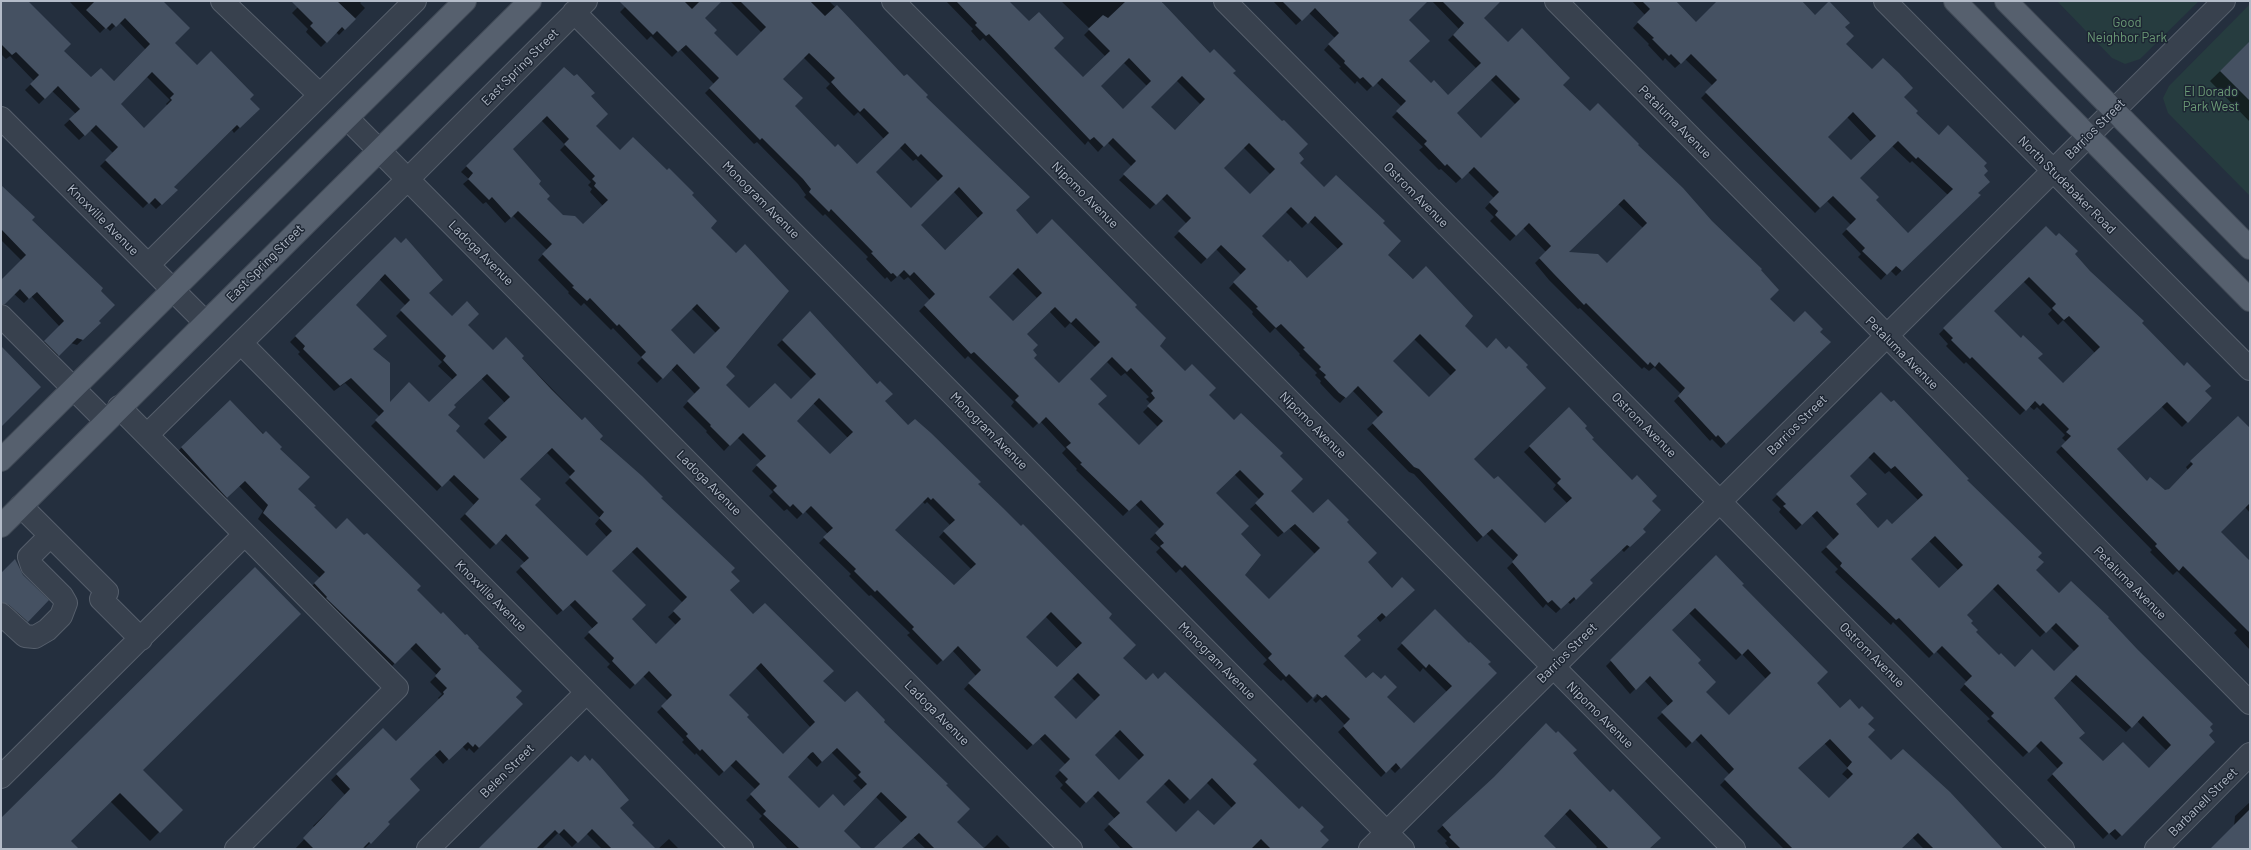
<!DOCTYPE html>
<style>
body{margin:0}
#map{position:relative;width:2251px;height:850px;overflow:hidden;background:#242f3e;font-family:Barlow,sans-serif}
canvas{display:block}
.frame{position:absolute;inset:0;border:2px solid #b4bcc9;pointer-events:none}
</style>
<div id="map">
<canvas width="2251" height="850"></canvas>
<div class="frame"></div>
</div>
<script>
const c = document.querySelector('canvas').getContext('2d');
c.lineJoin = 'round';
function paint(path, color) { c.fillStyle = color; c.fill(path, 'evenodd'); }
const toPath = rows => new Path2D(rows.map(r => 'M' + r).join(''));
function trace(path, color, width, dash) { c.strokeStyle = color; c.lineWidth = width; c.lineCap = dash ? 'butt' : 'round'; c.setLineDash(dash || []); c.stroke(path); }
function drawText(font, color, halo, rows, align = 'center') {
  c.font = font + ' Barlow,sans-serif'; c.lineWidth = 3; c.setLineDash([]); c.textBaseline = 'middle'; c.strokeStyle = halo; c.fillStyle = color; for (const [text, x, y, turn = 0] of rows) {
    c.save(); c.translate(x, y); c.rotate((+turn || 0) * Math.PI / 180); c.textAlign = isNaN(turn) ? turn : align; if (halo) c.strokeText(text, 0, 0); c.fillText(text, 0, 0); c.restore();
  }
}
paint(toPath([
 [2057,1,2199,1,2140,59,2125,64,2112,58],
 [2250,4,2250,196,2168,113,2163,98,2169,86]
]), '#263c3f');
paint(toPath([
 [1,1,26,1,63,51,91,79,113,82,146,50,119,22,110,31,106,27,100,33,69,1,159,1,174,43,197,66,249,99,258,109,234,133,232,130,173,187,176,190,156,209,149,202,143,208,100,166,113,153,90,130,79,140,64,125,76,114,52,91,39,104,25,90,34,81,10,56,6,59,1,54],
 [147,77,170,100,166,104,168,106,144,129,119,104],
 [296,1,362,1,360,3,365,8,339,35,336,32,321,47,306,32,308,29,292,13,300,5],
 [631,1,714,1,704,18,712,33,737,58,762,33,730,1,829,1,925,97,1015,210,1037,235,1134,307,1159,346,1234,421,1279,456,1289,491,1313,515,1346,522,1366,562,1392,590,1409,595,1380,622,1376,617,1356,636,1343,656,1414,724,1447,692,1423,668,1420,672,1397,649,1435,610,1496,673,1395,773,1390,768,1381,777,1338,732,1345,725,1320,699,1316,703,1313,700,1317,696,1316,694,1307,703,1283,679,1281,681,1263,664,1267,660,1226,617,1180,569,1176,573,1156,552,1160,548,1150,539,1160,529,1135,504,1123,516,1076,470,1077,469,1062,453,1066,449,1040,421,1033,428,1011,406,1014,402,968,356,965,359,919,311,930,300,908,277,904,280,899,275,891,282,887,277,885,279,866,259,868,257,825,214,823,216,804,197,806,195,798,184,757,142,754,144,705,93,714,84,680,49,672,57,651,36,647,40,620,12],
 [803,57,830,84,826,88,854,116,858,112,884,139,857,165,835,149,794,106,782,79],
 [899,147,913,161,916,159,939,182,911,209,875,172],
 [953,191,979,219,944,251,919,225],
 [1012,273,1037,298,1013,323,988,297],
 [1049,311,1065,328,1070,323,1096,348,1059,385,1033,358,1026,334],
 [1107,362,1121,376,1125,373,1149,397,1146,399,1151,404,1143,412,1158,427,1139,447,1097,404,1089,379],
 [1234,474,1260,500,1250,509,1278,537,1289,528,1315,554,1269,600,1244,575,1240,534,1215,493],
 [946,1,1008,1,1083,79,1106,57,1084,35,1090,29,1061,1,1164,1,1162,3,1210,54,1232,73,1297,153,1299,163,1324,189,1382,223,1387,255,1464,326,1473,459,1494,481,1545,524,1567,503,1553,489,1556,485,1524,452,1569,409,1591,439,1651,501,1641,529,1644,532,1624,552,1621,549,1589,580,1592,583,1570,604,1568,602,1556,613,1546,604,1543,608,1507,568,1514,561,1486,533,1477,542,1414,474,1409,472,1367,429,1379,418,1352,390,1340,403,1334,398,1320,383,1321,381,1315,375,1317,373,1299,355,1300,354,1275,328,1270,333,1252,314,1253,312,1229,288,1241,275,1216,249,1201,264,1174,237,1187,224,1161,198,1150,209,1119,180,1132,167,1107,142,1098,152,1088,141,1085,145,983,38,980,41,971,31,973,29],
 [1124,63,1147,86,1123,110,1099,86],
 [1176,80,1201,105,1175,132,1150,107],
 [1243,147,1271,175,1250,195,1223,168],
 [1285,211,1302,228,1309,221,1338,249,1307,279,1288,263,1261,236],
 [1414,339,1451,376,1429,398,1392,361],
 [1273,1,1367,1,1408,61,1431,85,1448,96,1477,69,1448,40,1459,29,1432,1,1491,1,1482,18,1508,44,1562,85,1590,113,1637,145,1759,270,1769,299,1794,323,1819,332,1829,342,1721,448,1712,439,1710,441,1674,401,1681,394,1654,367,1649,371,1644,367,1642,369,1580,308,1578,309,1549,280,1535,263,1546,252,1523,228,1510,241,1490,221,1494,217,1485,208,1494,198,1468,172,1456,183,1441,169,1439,170,1419,150,1423,147,1392,117,1402,107,1376,82,1367,91,1357,81,1355,84,1339,68,1341,67,1324,50,1335,38,1309,13,1296,25],
 [1490,79,1516,105,1481,140,1455,113],
 [1618,204,1643,228,1607,265,1567,253],
 [1632,1,1674,1,1696,23,1728,1,1800,1,1815,16,1844,27,1845,44,1872,70,1903,97,1915,113,1939,136,1982,166,1982,175,1977,193,1979,195,1896,276,1890,270,1881,280,1858,257,1861,254,1842,234,1851,225,1827,201,1815,213,1701,98,1713,86,1685,59,1675,68,1665,58,1663,61,1648,45,1649,44,1633,28,1645,15],
 [1847,117,1871,142,1851,161,1827,137],
 [1892,146,1910,163,1912,161,1948,195,1908,234,1874,200,1859,178],
 [2250,42,2250,122,2210,81],
 [564,68,590,96,594,126,620,151,690,195,710,228,724,367,724,385,749,410,791,401,812,380,777,345,810,313,884,401,908,426,977,484,1108,618,1122,658,1146,682,1252,764,1319,831,1319,849,1121,849,1104,830,1115,819,1092,795,1080,808,1060,788,1063,785,1055,776,1066,765,1039,738,1027,750,964,689,976,676,952,650,937,665,907,635,910,633,871,595,869,596,849,576,851,574,819,543,828,534,805,511,797,519,787,509,784,511,769,496,773,492,752,471,761,461,737,437,724,451,706,432,707,431,683,407,695,394,671,369,657,383,637,363,642,358,613,328,611,330,584,303,581,306,568,293,569,292,538,260,547,250,513,216,505,223,486,202,483,204,463,184,469,179,461,172],
 [541,120,565,145,560,150,591,182,588,185,592,189,590,192,603,206,583,226,562,216,546,199,537,184,512,149],
 [691,308,716,333,694,355,669,330],
 [813,403,848,438,830,455,795,421],
 [922,501,925,504,927,502,950,525,939,537,972,570,954,587,894,530],
 [1045,616,1077,649,1057,669,1025,637],
 [1072,678,1095,701,1076,720,1052,697],
 [1114,735,1140,761,1119,781,1094,755],
 [1206,782,1232,808,1214,827,1176,833,1144,802,1163,783,1184,804],
 [1,186,34,217,30,220,100,291,98,321,100,323,77,345,71,343,53,360,39,347,60,327,31,296,24,303,14,294,1,307,1,281,22,261,1,240],
 [2046,227,2141,323,2211,398,2182,427,2161,406,2116,450,2147,482,2165,492,2169,489,2188,470,2186,467,2238,417,2250,429,2250,513,2245,507,2219,532,2250,577,2250,650,2234,633,2237,630,2177,571,2173,575,2150,552,2152,550,2056,452,2066,442,2062,438,2065,435,2037,407,2034,410,2029,406,2020,415,1966,362,1964,364,1946,346,1948,344,1939,334],
 [2023,281,2052,310,2048,314,2058,325,2063,320,2095,353,2063,385,1993,311],
 [394,238,428,293,452,317,467,325,493,351,521,357,730,572,729,591,753,616,845,704,882,722,945,785,956,822,983,849,997,835,1011,849,926,849,913,837,901,849,875,849,902,823,876,797,842,831,860,849,788,849,759,819,762,816,746,800,756,790,730,765,719,776,696,753,695,755,682,742,684,740,657,712,668,701,643,676,630,689,607,667,610,664,584,638,593,629,569,604,557,615,516,572,525,563,500,539,490,549,460,519,474,505,448,479,437,491,371,426,380,417,345,383,334,391,298,354,300,352,290,342],
 [379,279,406,306,396,316,442,362,438,366,453,380,429,404,389,404,372,349,355,305],
 [481,378,505,403,484,424,503,443,484,461,454,431,447,415,452,405],
 [547,453,571,477,565,483,600,518,595,524,607,537,587,557,533,505,519,479],
 [631,551,683,603,668,617,676,625,656,645,630,619,611,572],
 [755,667,811,728,783,756,746,717,728,695],
 [831,752,857,778,853,781,862,790,844,808,819,809,786,777,805,758,807,757,817,767],
 [1881,394,2037,557,2035,570,2059,594,2107,618,2208,727,2207,735,2214,742,2116,840,2109,833,2103,839,2047,780,2058,769,2035,745,2023,757,1987,721,1990,719,1960,690,1967,682,1936,651,1929,658,1893,622,1891,625,1835,572,1838,569,1821,552,1834,540,1811,515,1796,530,1779,512,1781,509,1772,500],
 [1868,457,1885,474,1889,471,1918,500,1892,526,1878,529,1855,505,1848,476],
 [1929,541,1959,571,1939,589,1910,559],
 [1992,588,2040,637,2050,627,2075,652,2054,672,2015,668,1999,656,1975,632,1965,615],
 [2070,680,2126,732,2137,721,2167,751,2149,769,2103,763,2078,738,2052,698],
 [230,401,279,449,297,489,313,507,336,531,416,590,476,648,522,704,474,753,469,748,467,751,462,746,443,764,434,754,408,779,386,822,389,824,365,848,363,846,360,849,295,849,315,828,313,826,345,795,331,780,383,730,396,742,440,700,438,698,442,694,430,682,437,675,410,648,389,669,309,589,320,578,258,519,263,511,239,486,222,503,176,453],
 [1716,556,1741,585,1816,683,1840,709,1867,724,1867,737,1891,761,2002,849,1924,849,1912,837,1900,849,1784,849,1720,785,1730,775,1695,739,1686,748,1657,718,1669,707,1644,680,1630,694,1606,666],
 [1689,613,1736,660,1742,654,1766,679,1729,716,1704,692,1696,663,1671,630],
 [1824,743,1848,768,1842,774,1849,780,1829,800,1797,768],
 [1,574,22,575,47,600,19,629,1,612],
 [1572,753,1648,849,1595,849,1597,847,1565,814,1476,849,1450,849,1445,843,1447,841,1437,831,1492,780],
 [142,770,181,810,150,841,110,801,70,841,77,849,1,849,1,819],
 [2250,802,2250,849,2212,849,2234,827,2235,816],
 [619,808,631,825,655,849,602,849,586,833,572,847,558,833,542,849,479,849],
 [669,839,679,849,658,849]
]), '#0007');
paint(toPath([
 [1,1,28,1,71,44,64,51,91,77,101,68,114,81,150,44,125,18,116,27,112,23,106,29,86,10,95,1,163,1,190,28,175,43,197,65,211,51,254,95,250,99,260,109,240,128,237,125,174,187,178,190,162,205,155,198,149,204,105,160,118,147,96,125,85,136,69,119,80,109,58,86,45,99,30,84,39,75,16,52,12,55,1,44],
 [152,72,174,94,170,98,172,100,144,128,121,104],
 [291,1,337,1,356,19,345,30,342,27,327,43,310,26,313,23],
 [619,1,684,1,692,9,700,1,722,1,705,18,717,30,714,33,737,56,766,27,740,1,810,1,825,16,837,5,904,76,907,74,928,95,926,97,1030,197,1016,210,1037,234,1052,219,1137,305,1135,307,1166,338,1160,346,1185,371,1192,364,1216,388,1209,395,1234,420,1241,413,1283,453,1280,456,1303,479,1291,491,1313,513,1328,499,1349,520,1347,522,1377,553,1368,562,1392,588,1402,577,1415,590,1386,617,1382,613,1357,636,1361,640,1344,656,1366,678,1373,672,1381,679,1385,675,1397,687,1387,697,1414,723,1452,686,1429,664,1426,668,1401,643,1435,609,1469,643,1470,642,1491,662,1488,664,1497,673,1401,769,1396,763,1386,773,1343,726,1350,719,1326,695,1322,698,1317,694,1313,698,1289,674,1286,677,1268,658,1272,654,1231,612,1185,565,1182,568,1160,546,1164,543,1155,533,1164,524,1141,500,1129,511,1080,464,1082,463,1066,447,1071,443,1046,417,1039,424,1015,400,1019,396,974,352,971,354,924,305,935,294,914,272,910,276,904,270,897,277,893,273,891,274,871,253,873,252,831,209,829,212,809,192,811,189,803,179,762,138,760,140,709,88,719,78,686,45,678,52,657,31,653,35],
 [809,53,835,78,831,82,842,94,860,112,864,108,889,133,857,164,838,144,835,147,795,106,803,98,783,79],
 [905,143,918,157,921,154,943,176,911,208,876,172],
 [959,187,983,213,945,250,921,225],
 [1018,268,1042,293,1013,321,989,297],
 [1055,307,1071,323,1076,318,1100,342,1059,383,1034,358,1037,355,1033,350,1038,345,1027,334],
 [1112,357,1127,372,1131,368,1153,391,1151,393,1155,398,1147,406,1163,421,1139,445,1098,404,1107,396,1090,379],
 [1240,470,1264,494,1255,503,1284,533,1295,524,1320,548,1269,599,1245,575,1261,555,1241,534,1249,526,1216,493],
 [956,1,1009,1,1029,21,1039,12,1064,38,1054,48,1083,77,1110,51,1088,29,1103,15,1108,18,1126,1,1161,1,1210,53,1214,49,1236,71,1233,73,1282,121,1284,120,1308,144,1299,153,1304,159,1300,163,1324,187,1336,175,1385,221,1383,223,1401,241,1388,255,1413,279,1426,266,1473,316,1465,326,1487,348,1496,338,1506,349,1509,346,1528,365,1526,367,1546,388,1474,459,1494,479,1498,476,1545,523,1572,498,1557,483,1561,479,1529,446,1569,407,1587,426,1585,428,1594,438,1592,439,1632,480,1637,475,1657,496,1652,501,1661,510,1643,529,1646,532,1630,547,1627,545,1590,580,1593,583,1576,600,1574,597,1561,609,1552,600,1548,603,1512,562,1518,555,1492,529,1483,537,1419,469,1414,467,1372,423,1383,412,1358,386,1346,398,1339,393,1324,377,1326,375,1319,369,1321,367,1303,349,1305,348,1281,324,1276,328,1256,308,1258,307,1233,282,1246,269,1221,245,1207,259,1178,231,1191,218,1167,194,1156,205,1139,189,1123,174,1136,161,1113,138,1104,147,1094,137,1090,140,989,34,986,36,975,25,977,23],
 [1129,58,1151,81,1123,109,1101,86],
 [1182,76,1205,99,1175,130,1151,107],
 [1249,143,1275,169,1250,194,1224,168],
 [1291,207,1308,224,1315,216,1343,244,1307,278,1290,260,1288,262,1262,236],
 [1420,334,1456,370,1429,397,1393,361],
 [1282,1,1428,1,1409,20,1430,41,1409,61,1431,83,1434,80,1448,95,1481,63,1453,35,1464,23,1442,1,1501,1,1484,18,1508,42,1522,28,1570,78,1563,85,1590,111,1598,103,1639,144,1638,145,1683,188,1712,221,1762,269,1761,270,1779,290,1770,299,1794,322,1805,311,1823,329,1820,332,1831,342,1726,444,1718,435,1716,437,1678,396,1685,388,1659,362,1655,367,1650,362,1648,365,1586,303,1584,305,1554,274,1539,258,1551,246,1529,223,1516,236,1495,215,1498,211,1489,202,1499,192,1474,167,1462,179,1447,164,1445,166,1424,144,1427,141,1396,111,1406,101,1382,78,1373,87,1363,77,1360,79,1344,63,1345,61,1328,44,1339,33,1315,8,1302,21],
 [1496,75,1520,99,1481,138,1457,113],
 [1624,199,1647,223,1607,263,1598,254,1569,252],
 [1642,1,1676,1,1696,22,1717,1,1802,1,1815,15,1829,1,1850,23,1845,27,1854,36,1846,44,1872,69,1883,58,1899,73,1913,88,1904,97,1918,111,1916,113,1939,135,1948,125,1987,163,1984,166,1988,171,1984,175,1990,182,1978,193,1981,195,1902,271,1896,266,1887,275,1862,251,1865,248,1846,229,1856,219,1833,196,1820,208,1705,92,1717,80,1691,54,1681,64,1671,54,1669,56,1652,39,1654,38,1637,22,1650,9],
 [1853,112,1876,136,1851,160,1828,137],
 [1898,141,1916,159,1918,157,1953,189,1908,233,1876,200,1879,197,1860,178],
 [2250,41,2250,101,2220,71],
 [564,67,574,76,577,74,595,93,591,96,608,114,596,126,620,150,633,137,667,170,669,168,694,193,692,195,717,221,711,228,736,253,745,244,789,291,726,367,735,376,726,385,749,408,775,383,791,399,816,374,782,340,810,311,877,384,880,381,893,394,885,401,908,425,915,419,931,433,981,482,978,484,1003,508,1021,526,1023,524,1112,614,1109,618,1136,645,1123,658,1146,680,1153,673,1158,679,1165,672,1257,760,1253,764,1299,809,1302,806,1324,827,1320,831,1329,840,1320,849,1271,849,1261,839,1251,849,1134,849,1108,824,1120,813,1098,791,1086,803,1065,782,1068,779,1059,770,1070,759,1045,734,1033,745,968,683,981,670,958,646,943,661,912,629,914,627,877,590,875,592,854,571,856,569,823,537,833,528,811,506,803,514,793,504,790,507,773,490,777,486,756,465,766,456,743,433,730,446,710,426,711,425,687,401,700,388,677,364,663,379,641,357,646,352,619,324,617,326,590,298,587,301,572,287,574,286,542,254,552,244,518,211,511,218,492,197,489,200,468,179,473,173,466,166],
 [547,116,569,139,564,144,595,176,592,179,596,183,594,186,608,200,583,224,575,216,563,215,547,199,550,196,539,184,541,181,513,149],
 [697,304,720,328,694,354,671,330],
 [819,398,853,432,830,454,797,421],
 [928,497,931,500,933,498,955,520,943,531,976,564,954,585,895,530],
 [1051,612,1082,643,1057,667,1026,637],
 [1078,673,1100,695,1076,719,1054,697],
 [1120,730,1144,755,1119,780,1095,755],
 [1212,778,1236,803,1214,825,1198,810,1176,832,1146,802,1169,779,1190,800],
 [1,185,35,217,32,220,103,288,101,291,115,305,99,321,101,323,83,340,77,338,59,356,44,341,64,321,37,292,29,299,20,289,5,304,1,304,1,280,26,255,1,229],
 [2046,226,2056,236,2059,233,2078,251,2075,254,2090,271,2144,321,2142,323,2184,366,2187,362,2211,386,2205,391,2212,398,2188,423,2167,402,2117,449,2147,481,2150,477,2165,490,2169,489,2193,464,2190,461,2238,416,2250,428,2250,503,2221,532,2250,561,2250,633,2183,566,2179,571,2155,546,2157,544,2061,446,2071,436,2066,432,2069,429,2043,403,2040,406,2035,401,2026,411,1972,357,1970,359,1951,340,1953,338,1943,328],
 [2029,277,2056,304,2052,308,2064,320,2069,316,2100,347,2063,383,2038,358,2043,354,2023,335,2021,338,1994,311],
 [395,237,401,243,406,238,443,280,429,293,452,316,467,301,479,314,468,325,493,350,506,337,524,356,522,358,551,389,582,420,585,417,603,436,600,439,642,476,663,497,661,498,735,568,731,572,740,581,730,590,753,614,765,603,834,671,823,681,845,702,857,691,885,720,884,722,948,784,946,785,970,809,957,822,985,849,935,849,919,833,901,849,873,849,907,817,881,792,844,831,862,849,800,849,763,814,766,811,750,794,760,784,736,760,724,772,702,749,700,751,686,736,688,734,661,706,672,695,649,671,635,685,612,661,614,658,588,632,598,623,575,600,563,611,520,566,529,558,506,534,496,545,465,514,479,499,454,475,442,487,375,420,384,411,351,378,340,386,303,349,305,346,295,336],
 [385,274,410,300,400,310,446,356,443,360,457,375,429,402,409,382,390,402,390,363,373,349,387,336,356,305],
 [487,374,510,397,488,418,507,437,484,459,456,431,460,426,448,415,456,407,454,405],
 [552,448,575,471,569,477,604,512,599,518,612,531,587,556,535,505,541,499,520,479],
 [637,547,687,597,673,611,681,619,656,644,632,619,646,605,612,571],
 [761,663,815,722,783,754,747,717,749,715,729,695],
 [837,748,861,772,858,775,867,784,844,806,833,794,819,808,788,777,811,753,813,752,822,762],
 [1,346,41,387,1,427],
 [1881,392,1891,402,1894,400,1969,479,1967,480,2042,553,2038,557,2044,562,2036,570,2059,593,2071,581,2109,617,2108,618,2138,650,2213,724,2210,727,2213,731,2209,735,2215,742,2122,836,2115,829,2109,834,2052,774,2063,763,2041,741,2029,753,1991,716,1994,713,1964,684,1972,676,1942,646,1934,654,1899,618,1896,620,1840,566,1842,563,1826,547,1839,534,1817,511,1802,525,1783,506,1786,504,1776,494],
 [1874,452,1891,469,1895,466,1923,495,1892,524,1887,519,1878,528,1856,504,1867,494,1850,476],
 [1935,536,1963,565,1939,588,1911,559],
 [1998,584,2046,633,2056,623,2079,646,2054,671,2032,649,2015,667,2001,653,1999,655,1976,632,1978,630,1971,623,1973,621,1967,615],
 [2076,675,2132,728,2143,716,2171,745,2149,768,2123,742,2103,761,2079,738,2085,733,2054,698],
 [230,400,263,434,266,431,282,447,280,449,310,477,298,489,316,506,314,507,336,529,347,518,364,535,367,533,421,586,417,590,441,614,443,612,465,635,467,634,479,647,478,648,522,691,516,697,523,704,479,748,475,744,473,747,468,742,449,760,440,750,426,763,410,779,420,790,388,822,390,824,371,844,369,842,362,849,314,849,303,838,350,789,336,774,383,728,396,741,444,694,443,692,447,688,435,676,441,669,416,643,395,664,326,598,327,597,314,583,325,572,263,513,268,505,245,481,227,498,181,447],
 [1716,555,1744,584,1742,585,1828,672,1817,683,1840,708,1850,699,1859,709,1862,706,1874,718,1868,724,1875,730,1868,737,1891,760,1903,749,1950,792,2003,849,1934,849,1918,833,1901,849,1793,849,1754,810,1724,779,1734,769,1701,734,1692,743,1661,712,1673,701,1650,676,1636,690,1610,660],
 [1695,608,1742,655,1748,649,1771,673,1729,715,1706,692,1716,682,1698,663,1701,660,1672,630],
 [1830,739,1852,762,1847,768,1853,774,1829,798,1798,768],
 [15,559,23,575,49,600,28,622,9,605,1,602,1,573],
 [255,567,301,614,143,770,183,810,160,833,120,793,71,841,79,849,1,849,1,818],
 [1546,723,1556,733,1558,731,1577,750,1573,753,1579,760,1610,792,1613,789,1661,838,1649,849,1609,849,1570,809,1544,836,1557,849,1461,849,1449,837,1451,835,1442,825,1494,777],
 [585,755,590,761,592,758,600,766,629,800,620,808,634,823,632,825,656,849,612,849,592,829,578,843,564,829,559,834,555,830,536,849,478,849,571,756,578,762],
 [2250,809,2250,849,2210,849]
]), '#455162');
const minor = toPath([
 [222,1,320,95],
 [893,1,1734,849],
 [1225,1,2063,849],
 [1556,1,2250,703],
 [1885,1,2250,369],
 [574,12,1403,849],
 [1,118,205,322],
 [347,118,1071,849],
 [148,265,415,1],
 [1,316,105,420],
 [241,343,742,849],
 [119,407,397,688,236,849],
 [147,435,408,179,586,1],
 [21,506,107,592],
 [101,599,141,639],
 [1,614,25,636,35,637,47,630,61,616,66,603,62,596,32,566,29,557,50,536],
 [1,777,244,535],
 [428,849,586,693],
 [1370,849,2224,1],
 [2156,849,2250,754]
]);
const major = toPath([
 [1955,1,2250,300],
 [2006,1,2250,248],
 [1,460,465,1],
 [1,526,530,1]
]);
trace(minor, '#565f6c', 24);
trace(major, '#414a57', 24);
trace(minor, '#38414e', 22);
trace(major, '#56606e', 22);
drawText('13px', '#6b9a76', '#1d2633', [
 ["Good",2127,23],
 ["Neighbor Park",2127,38],
 ["El Dorado",2211,92],
 ["Park West",2211,107]
]);
drawText('13px', '#b4bcc9', '#1d2633', [
 ["East Spring Street",520,67,-45],
 ["Petaluma Avenue",1675,122,45],
 ["Barrios Street",2095,129,-45],
 ["North Studebaker Road",2067,185,45],
 ["Nipomo Avenue",1085,195,45],
 ["Ostrom Avenue",1416,195,45],
 ["Monogram Avenue",761,200,45],
 ["Knoxville Avenue",103,220,45],
 ["Ladoga Avenue",481,253,45],
 ["East Spring Street",265,263,-45],
 ["Petaluma Avenue",1902,353,45],
 ["Nipomo Avenue",1313,425,45],
 ["Ostrom Avenue",1644,425,45],
 ["Barrios Street",1797,425,-45],
 ["Monogram Avenue",989,431,45],
 ["Ladoga Avenue",709,483,45],
 ["Petaluma Avenue",2130,583,45],
 ["Knoxville Avenue",491,596,45],
 ["Barrios Street",1567,653,-45],
 ["Ostrom Avenue",1872,655,45],
 ["Monogram Avenue",1217,661,45],
 ["Ladoga Avenue",937,713,45],
 ["Nipomo Avenue",1600,715,45],
 ["Belen Street",507,771,-45],
 ["Barbanell Street",2203,802,-45]
]);
</script>
